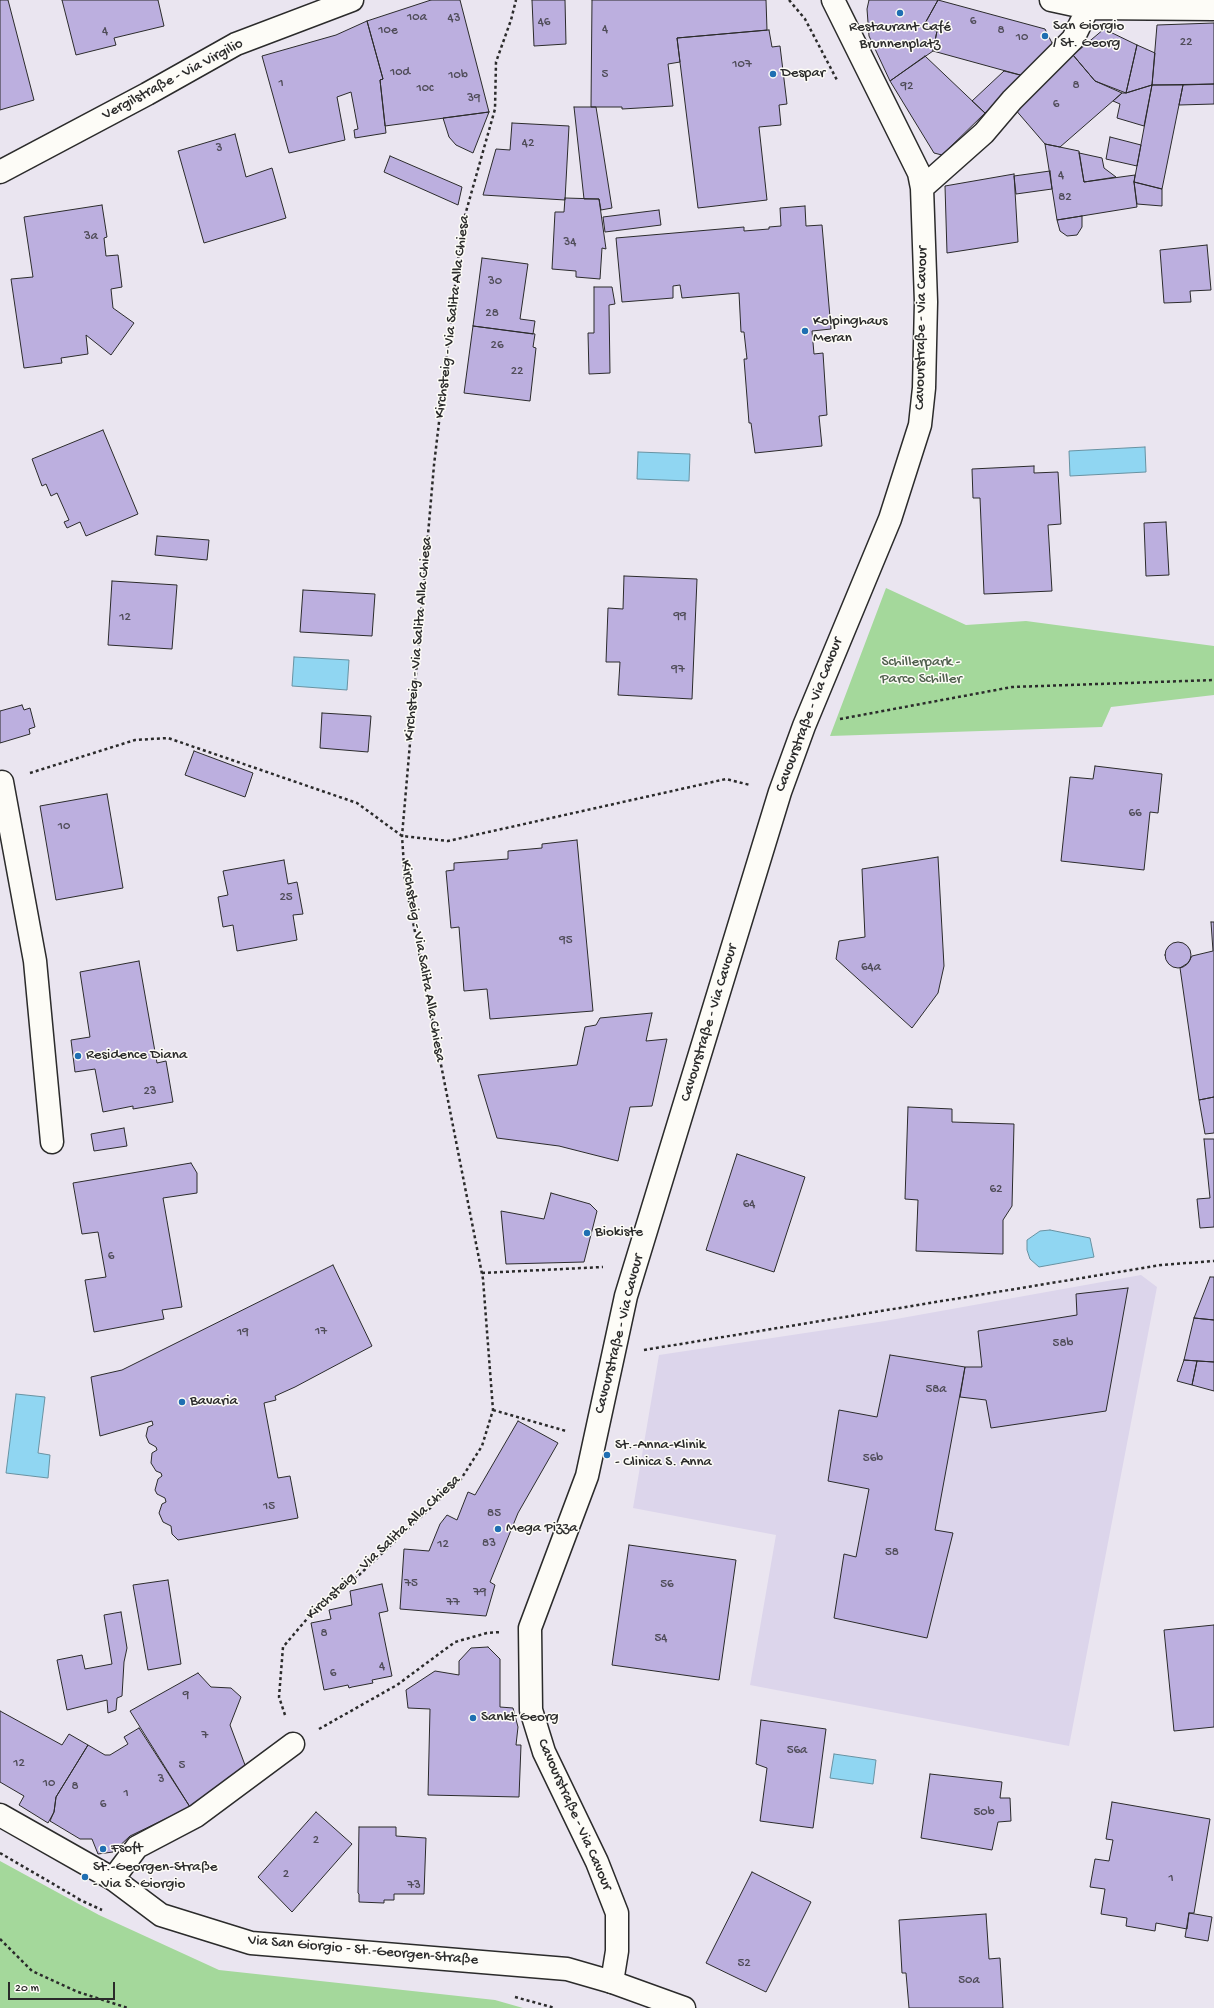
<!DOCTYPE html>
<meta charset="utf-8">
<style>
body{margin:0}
#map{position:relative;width:1214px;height:2008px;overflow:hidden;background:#eae5f0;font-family:"Gochi Hand",sans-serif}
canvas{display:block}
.scale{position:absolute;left:8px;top:1982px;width:107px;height:18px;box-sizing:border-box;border:2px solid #2b2b2b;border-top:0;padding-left:5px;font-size:12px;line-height:14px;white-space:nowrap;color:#2b2b2b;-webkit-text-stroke:3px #fdfcf7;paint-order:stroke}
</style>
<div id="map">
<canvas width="1214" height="2008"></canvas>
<div class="scale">20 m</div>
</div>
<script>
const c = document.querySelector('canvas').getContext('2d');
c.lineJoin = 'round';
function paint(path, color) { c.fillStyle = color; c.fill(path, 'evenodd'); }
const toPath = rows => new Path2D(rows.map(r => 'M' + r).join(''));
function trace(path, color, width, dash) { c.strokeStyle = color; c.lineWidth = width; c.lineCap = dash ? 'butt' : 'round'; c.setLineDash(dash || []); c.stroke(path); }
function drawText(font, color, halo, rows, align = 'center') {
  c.font = font + ' "Gochi Hand",sans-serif'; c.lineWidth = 3; c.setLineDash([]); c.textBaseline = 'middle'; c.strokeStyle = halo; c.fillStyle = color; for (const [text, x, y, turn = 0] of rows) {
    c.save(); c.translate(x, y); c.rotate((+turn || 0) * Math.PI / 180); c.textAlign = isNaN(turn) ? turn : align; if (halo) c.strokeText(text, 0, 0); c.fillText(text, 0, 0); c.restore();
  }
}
paint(toPath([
 [1141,1275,1157,1287,1069,1746,750,1685,776,1535,633,1508,659,1355,885,1321]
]), '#dcd5eb');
paint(toPath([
 [886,588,966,625,1026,621,1214,646,1214,695,1111,707,1102,727,830,736],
 [0,1861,99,1915,219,1970,495,2000,523,2008,0,2008]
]), '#a4d89b');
const water = toPath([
 [1145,447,1146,472,1070,476,1069,451,1145,447],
 [638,452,690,454,689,481,637,479,638,452],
 [294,657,349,660,347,690,292,686,294,657],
 [1050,1230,1090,1238,1094,1257,1039,1267,1030,1259,1027,1250,1027,1240,1040,1231,1050,1230],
 [16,1394,45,1397,38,1453,50,1455,48,1478,6,1473,16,1394],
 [834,1754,876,1760,873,1784,830,1778,834,1754]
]);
paint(water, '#90d6f2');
trace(water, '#6892a2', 1);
const building = toPath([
 [0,0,8,0,34,100,0,110,0,0],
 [62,0,158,0,164,26,114,38,116,45,76,55,62,0],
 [431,0,460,0,489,112,385,126,380,80,383,79,367,21,431,0],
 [532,0,565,0,566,44,534,46,532,0],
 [592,0,766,0,767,30,677,38,680,62,668,64,673,106,622,109,622,107,591,107,592,0],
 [869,0,938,0,923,27,937,31,933,51,890,81,869,36,867,9,869,0],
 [938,0,1045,29,1053,45,1024,76,933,51,937,31,923,27,938,0],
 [367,21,383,79,380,80,386,133,355,138,354,130,358,129,351,92,337,97,345,140,289,153,262,56,336,35,367,21],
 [1214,23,1214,84,1152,85,1157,25,1214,23],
 [1104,29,1137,45,1126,93,1095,81,1073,55,1104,29],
 [769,30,772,47,780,46,787,104,779,105,781,125,759,127,767,200,698,208,677,38,769,30],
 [1137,45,1155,53,1152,85,1126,93,1137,45],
 [1073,55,1095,81,1122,93,1060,147,1045,144,1014,108,1073,55],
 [925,56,985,113,942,155,934,153,890,81,925,56],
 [1004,71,1024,76,985,113,972,101,1004,71],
 [1214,84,1214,104,1179,105,1183,85,1214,84],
 [1152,85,1183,85,1162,189,1134,182,1152,85],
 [1152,85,1144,126,1117,118,1120,104,1113,101,1122,93,1126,93,1152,85],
 [574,107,596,107,612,208,601,210,599,199,584,199,574,107],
 [489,112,473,153,456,145,449,137,443,118,489,112],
 [512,123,569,126,565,200,483,195,496,149,510,150,512,123],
 [235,134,246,177,272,168,286,218,204,243,178,151,235,134],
 [1110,137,1141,145,1137,166,1106,159,1110,137],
 [1045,144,1079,151,1084,182,1135,175,1134,182,1137,207,1057,220,1045,144],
 [1079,153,1102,158,1104,168,1116,177,1084,182,1079,153],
 [390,156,462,187,458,205,384,172,390,156],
 [1050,171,1052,189,1016,194,1014,176,1050,171],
 [1014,174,1018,242,947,253,945,186,1014,174],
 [1134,182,1162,189,1162,206,1137,204,1134,182],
 [565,198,599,199,606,249,602,248,600,279,576,277,576,271,552,269,555,212,564,212,565,198],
 [102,205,107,237,104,238,106,256,118,255,122,287,111,289,113,308,134,323,111,355,86,335,88,354,61,358,62,363,24,368,11,279,33,277,24,217,102,205],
 [805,206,806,226,822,225,831,329,812,331,814,354,823,353,827,415,819,416,822,446,755,453,751,423,749,423,744,359,747,359,744,332,741,332,739,293,682,298,680,285,673,286,673,298,622,302,616,238,744,227,744,231,769,229,769,227,781,226,780,208,805,206],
 [659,210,661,225,605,232,603,217,659,210],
 [1082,216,1082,227,1077,235,1067,236,1060,231,1057,220,1082,216],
 [1207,245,1211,290,1190,291,1191,302,1164,303,1160,250,1207,245],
 [482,258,528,264,520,319,535,321,533,334,473,326,482,258],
 [594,287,612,287,615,304,609,305,610,373,589,374,588,333,594,333,594,287],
 [473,326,535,334,533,347,536,348,530,401,464,393,473,326],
 [103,430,138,514,86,536,80,522,67,528,64,522,69,520,57,493,51,496,46,484,42,486,32,459,103,430],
 [1034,466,1034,473,1058,472,1061,524,1048,525,1052,591,984,594,980,498,973,498,972,469,1034,466],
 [1166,522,1169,575,1146,576,1144,523,1166,522],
 [157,536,209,540,207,560,155,555,157,536],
 [624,576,697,579,692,699,618,695,620,662,606,662,608,608,623,609,624,576],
 [112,581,177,585,172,649,108,645,112,581],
 [303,590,375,594,372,636,300,632,303,590],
 [22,705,24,710,30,708,35,727,29,729,30,734,0,743,0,711,22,705],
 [322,713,371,716,368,752,320,748,322,713],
 [194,751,253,773,245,797,185,775,194,751],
 [1095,766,1162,774,1158,813,1150,812,1144,870,1061,861,1070,777,1093,779,1095,766],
 [107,794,123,888,56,900,40,806,107,794],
 [577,840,593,1011,490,1019,487,989,464,991,459,927,451,928,446,871,454,870,454,863,508,859,508,851,542,848,542,844,577,840],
 [938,857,944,966,938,993,912,1028,836,959,839,941,865,937,862,869,938,857],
 [284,860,288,884,297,882,303,914,293,915,297,940,237,951,233,925,223,927,218,897,228,895,223,871,284,860],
 [1211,922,1214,922,1214,1097,1199,1100,1180,968,1188,963,1192,956,1213,951,1211,922],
 '1165 955a13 13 0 1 1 26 0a13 13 0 1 1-26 0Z',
 [139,961,157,1063,166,1061,173,1102,133,1109,133,1106,103,1112,95,1069,75,1072,71,1040,90,1037,80,972,139,961],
 [652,1013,646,1041,667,1039,652,1106,630,1107,618,1161,559,1146,497,1138,478,1075,577,1065,585,1027,596,1025,600,1018,652,1013],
 [1214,1097,1214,1133,1205,1134,1199,1100,1214,1097],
 [908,1107,952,1109,952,1122,1014,1124,1012,1206,1003,1220,1003,1254,916,1251,918,1200,905,1199,908,1107],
 [124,1128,127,1146,94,1151,91,1134,124,1128],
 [1204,1139,1214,1139,1214,1227,1200,1228,1197,1199,1210,1198,1204,1139],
 [737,1154,805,1177,774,1272,706,1250,737,1154],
 [191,1163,197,1173,197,1193,163,1198,182,1307,162,1310,164,1319,94,1332,85,1280,106,1277,98,1232,82,1234,73,1183,191,1163],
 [551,1193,590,1204,597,1211,584,1262,506,1264,501,1211,544,1219,551,1193],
 [333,1265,372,1346,295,1387,275,1396,276,1400,264,1403,278,1478,290,1476,298,1518,178,1540,172,1534,171,1526,163,1522,159,1513,162,1504,166,1502,165,1498,157,1494,155,1490,158,1479,162,1476,161,1473,156,1471,151,1463,152,1453,157,1450,156,1447,149,1443,146,1436,148,1427,153,1425,152,1421,100,1436,91,1377,122,1370,333,1265],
 [1210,1277,1214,1277,1214,1320,1194,1318,1210,1277],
 [1128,1288,1106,1411,991,1428,986,1400,960,1397,965,1367,982,1367,978,1331,1077,1315,1076,1294,1128,1288],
 [1194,1318,1214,1320,1214,1362,1184,1360,1194,1318],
 [890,1355,965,1367,935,1530,953,1533,927,1638,834,1618,844,1554,856,1557,869,1489,828,1481,839,1410,877,1417,890,1355],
 [1184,1360,1197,1361,1192,1385,1177,1381,1184,1360],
 [1197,1361,1214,1362,1214,1391,1192,1385,1197,1361],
 [518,1421,558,1443,518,1513,490,1582,495,1585,486,1616,400,1609,404,1549,429,1551,440,1524,447,1515,457,1520,468,1492,475,1495,518,1421],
 [629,1545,736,1560,719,1680,612,1665,629,1545],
 [168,1580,181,1664,148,1670,133,1585,168,1580],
 [382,1584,388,1611,379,1613,392,1676,372,1680,373,1683,352,1687,349,1688,348,1685,324,1690,311,1623,331,1619,329,1610,352,1605,350,1591,382,1584],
 [121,1612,127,1648,124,1662,122,1696,117,1698,116,1710,108,1713,107,1700,67,1710,57,1660,82,1655,85,1669,112,1664,104,1615,121,1612],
 [1214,1625,1214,1727,1174,1731,1164,1630,1214,1625],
 [488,1647,500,1659,500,1707,513,1708,518,1727,516,1745,521,1745,519,1797,428,1795,430,1709,408,1708,406,1690,435,1671,459,1675,459,1661,471,1648,488,1647],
 [198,1673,211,1687,231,1688,241,1697,230,1725,245,1765,241,1776,190,1807,130,1711,198,1673],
 [0,1711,62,1745,69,1734,88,1745,56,1797,54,1812,48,1823,19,1805,24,1796,0,1782,0,1711],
 [761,1720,826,1729,813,1828,760,1821,767,1768,756,1764,761,1720],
 [139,1728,190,1807,130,1836,113,1852,98,1854,92,1839,80,1839,50,1821,54,1812,56,1797,88,1745,105,1755,110,1755,128,1744,124,1737,139,1728],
 [930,1774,1002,1782,1000,1798,1010,1798,1011,1821,998,1822,992,1850,921,1838,930,1774],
 [1112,1802,1210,1819,1194,1913,1189,1913,1187,1929,1156,1923,1155,1931,1126,1926,1127,1918,1101,1914,1105,1889,1090,1887,1095,1859,1109,1861,1113,1840,1106,1839,1112,1802],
 [316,1812,352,1844,292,1912,258,1877,316,1812],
 [359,1827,396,1827,396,1836,426,1838,424,1894,394,1894,394,1900,384,1900,384,1903,359,1902,359,1894,358,1893,359,1827],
 [752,1872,811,1902,766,1992,706,1963,752,1872],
 [1189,1913,1212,1917,1208,1941,1185,1937,1189,1913],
 [986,1914,989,1959,1000,1958,1003,2008,909,2008,906,1973,902,1973,899,1920,986,1914]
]);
paint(building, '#bcafdf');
trace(building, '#2b2b2b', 1);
const minor = toPath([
 [1051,0,1088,8,1214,9],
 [0,172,147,94,236,44,352,0],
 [922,188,984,133,1012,100,1073,39,1088,8],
 [0,783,2,782,35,961,52,1142],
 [113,1879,137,1847,196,1816,293,1744],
 [612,1982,617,1951,617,1913,597,1862,544,1752,531,1710,530,1628,587,1476,626,1296,780,792,804,726,890,519,920,425,924,388,926,302,922,188,919,173,833,0]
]);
const major = toPath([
 [0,1815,113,1879,161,1915,251,1943,567,1969,612,1982,684,2008]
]);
trace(minor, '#2b2b2b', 25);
trace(major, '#2b2b2b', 25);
trace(toPath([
 [789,0,805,19,838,82],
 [840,719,1012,687,1214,680],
 [30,773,135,740,168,738,357,803,402,836,448,841,726,779,750,785],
 [482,1273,603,1267],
 [644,1350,1161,1265,1214,1261],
 [493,1410,566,1431],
 [285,1715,279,1697,283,1647,312,1613,359,1575,461,1479,482,1446,493,1410,483,1279,405,881,402,836,434,465,462,226,495,109,496,62,511,20,516,0],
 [319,1729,397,1685,455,1642,487,1633,501,1632],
 [0,1853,79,1899],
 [78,1899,102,1910],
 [0,1939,32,1971,78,1992,128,2008],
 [515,1997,555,2008]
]), '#2b2b2b', 2.5, [3, 3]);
trace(minor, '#fdfcf7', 22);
trace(major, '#fdfcf7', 22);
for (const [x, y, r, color] of [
 [900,13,4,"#1f6fb2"],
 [1045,36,4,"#1f6fb2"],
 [773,74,4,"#1f6fb2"],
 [805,331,4,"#1f6fb2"],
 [78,1056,4,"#1f6fb2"],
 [587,1233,4,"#1f6fb2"],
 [182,1402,4,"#1f6fb2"],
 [607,1455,4,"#1f6fb2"],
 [498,1529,4,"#1f6fb2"],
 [473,1718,4,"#1f6fb2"],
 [103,1849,4,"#1f6fb2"],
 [85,1877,4,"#1f6fb2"]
]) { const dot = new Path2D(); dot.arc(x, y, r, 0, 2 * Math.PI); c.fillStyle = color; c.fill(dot); trace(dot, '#fdfcf7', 1.5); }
drawText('13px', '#4f4c58', null, [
 ["10a",417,18],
 ["43",454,19],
 ["6",973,22],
 ["46",544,23],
 ["4",605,30],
 ["10e",388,31],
 ["8",1001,31],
 ["4",105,32],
 ["10",1022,38],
 ["22",1186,43],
 ["107",742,65],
 ["10d",400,73],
 ["5",605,75],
 ["10b",458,76],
 ["1",281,84],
 ["8",1076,86],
 ["92",907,87],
 ["10c",425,89],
 ["39",474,99],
 ["6",1056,105],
 ["42",528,144],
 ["3",219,149],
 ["4",1061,176],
 ["82",1065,198],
 ["3a",91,237],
 ["34",570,243],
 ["30",495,282],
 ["28",492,314],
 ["26",497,346],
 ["22",517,372],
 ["99",680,617],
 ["12",125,618],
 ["97",678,670],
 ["66",1135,814],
 ["10",64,827],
 ["25",286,898],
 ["95",566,941],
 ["64a",871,968],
 ["23",150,1092],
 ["62",996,1190],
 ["64",749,1205],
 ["6",111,1257],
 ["17",321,1332],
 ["19",243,1333],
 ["58b",1063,1344],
 ["58a",936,1390],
 ["56b",873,1459],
 ["15",269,1507],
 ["85",494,1514],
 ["83",489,1544],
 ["12",443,1545],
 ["58",892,1553],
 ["75",411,1584],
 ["56",667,1585],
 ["79",480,1593],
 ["77",453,1603],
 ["8",324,1634],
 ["54",661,1639],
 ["4",382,1667],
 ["6",333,1674],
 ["9",186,1696],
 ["7",205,1736],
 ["56a",797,1751],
 ["12",19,1764],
 ["5",182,1766],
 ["3",161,1780],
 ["10",49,1784],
 ["8",75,1787],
 ["1",126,1794],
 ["6",103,1805],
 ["50b",984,1813],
 ["2",316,1841],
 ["2",286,1875],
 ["1",1171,1879],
 ["73",414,1886],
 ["52",744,1964],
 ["50a",969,1981]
]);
drawText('15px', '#2b2b2b', '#fdfcf7', [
 ["San Giorgio",1053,27],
 ["/ St. Georg",1053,44],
 ["Restaurant Café",900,28,"center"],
 ["Brunnenplatz",900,45,"center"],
 ["Despar",781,74],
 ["Kolpinghaus",813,322],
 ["Meran",813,339],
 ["Residence Diana",86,1056],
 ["Biokiste",595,1233],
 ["Bavaria",190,1402],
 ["St.-Anna-Klinik",615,1446],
 ["- Clinica S. Anna",615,1463],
 ["Mega Pizza",506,1529],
 ["Sankt Georg",481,1718],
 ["Fsoft",111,1849],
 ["St.-Georgen-Straße",93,1868],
 ["- Via S. Giorgio",93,1885]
], 'left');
drawText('15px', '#2b2b2b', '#fdfcf7', [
 ["Vergilstraße - Via Virgilio",173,80,-28],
 ["Kirchsteig - Via Salita Alla Chiesa",453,317,-83],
 ["Cavourstraße - Via Cavour",922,328,-89],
 ["Kirchsteig - Via Salita Alla Chiesa",419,639,-85],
 ["Cavourstraße - Via Cavour",810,715,-69],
 ["Kirchsteig - Via Salita Alla Chiesa",422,961,80],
 ["Cavourstraße - Via Cavour",710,1023,-73],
 ["Cavourstraße - Via Cavour",620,1334,-76],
 ["Kirchsteig - Via Salita Alla Chiesa",384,1548,-43],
 ["Cavourstraße - Via Cavour",574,1815,66],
 ["Via San Giorgio - St.-Georgen-Straße",363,1951,5]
]);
drawText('15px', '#4f5f4d', '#fdfcf7', [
 ["Schillerpark -",921,663],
 ["Parco Schiller",921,680]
]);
</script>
